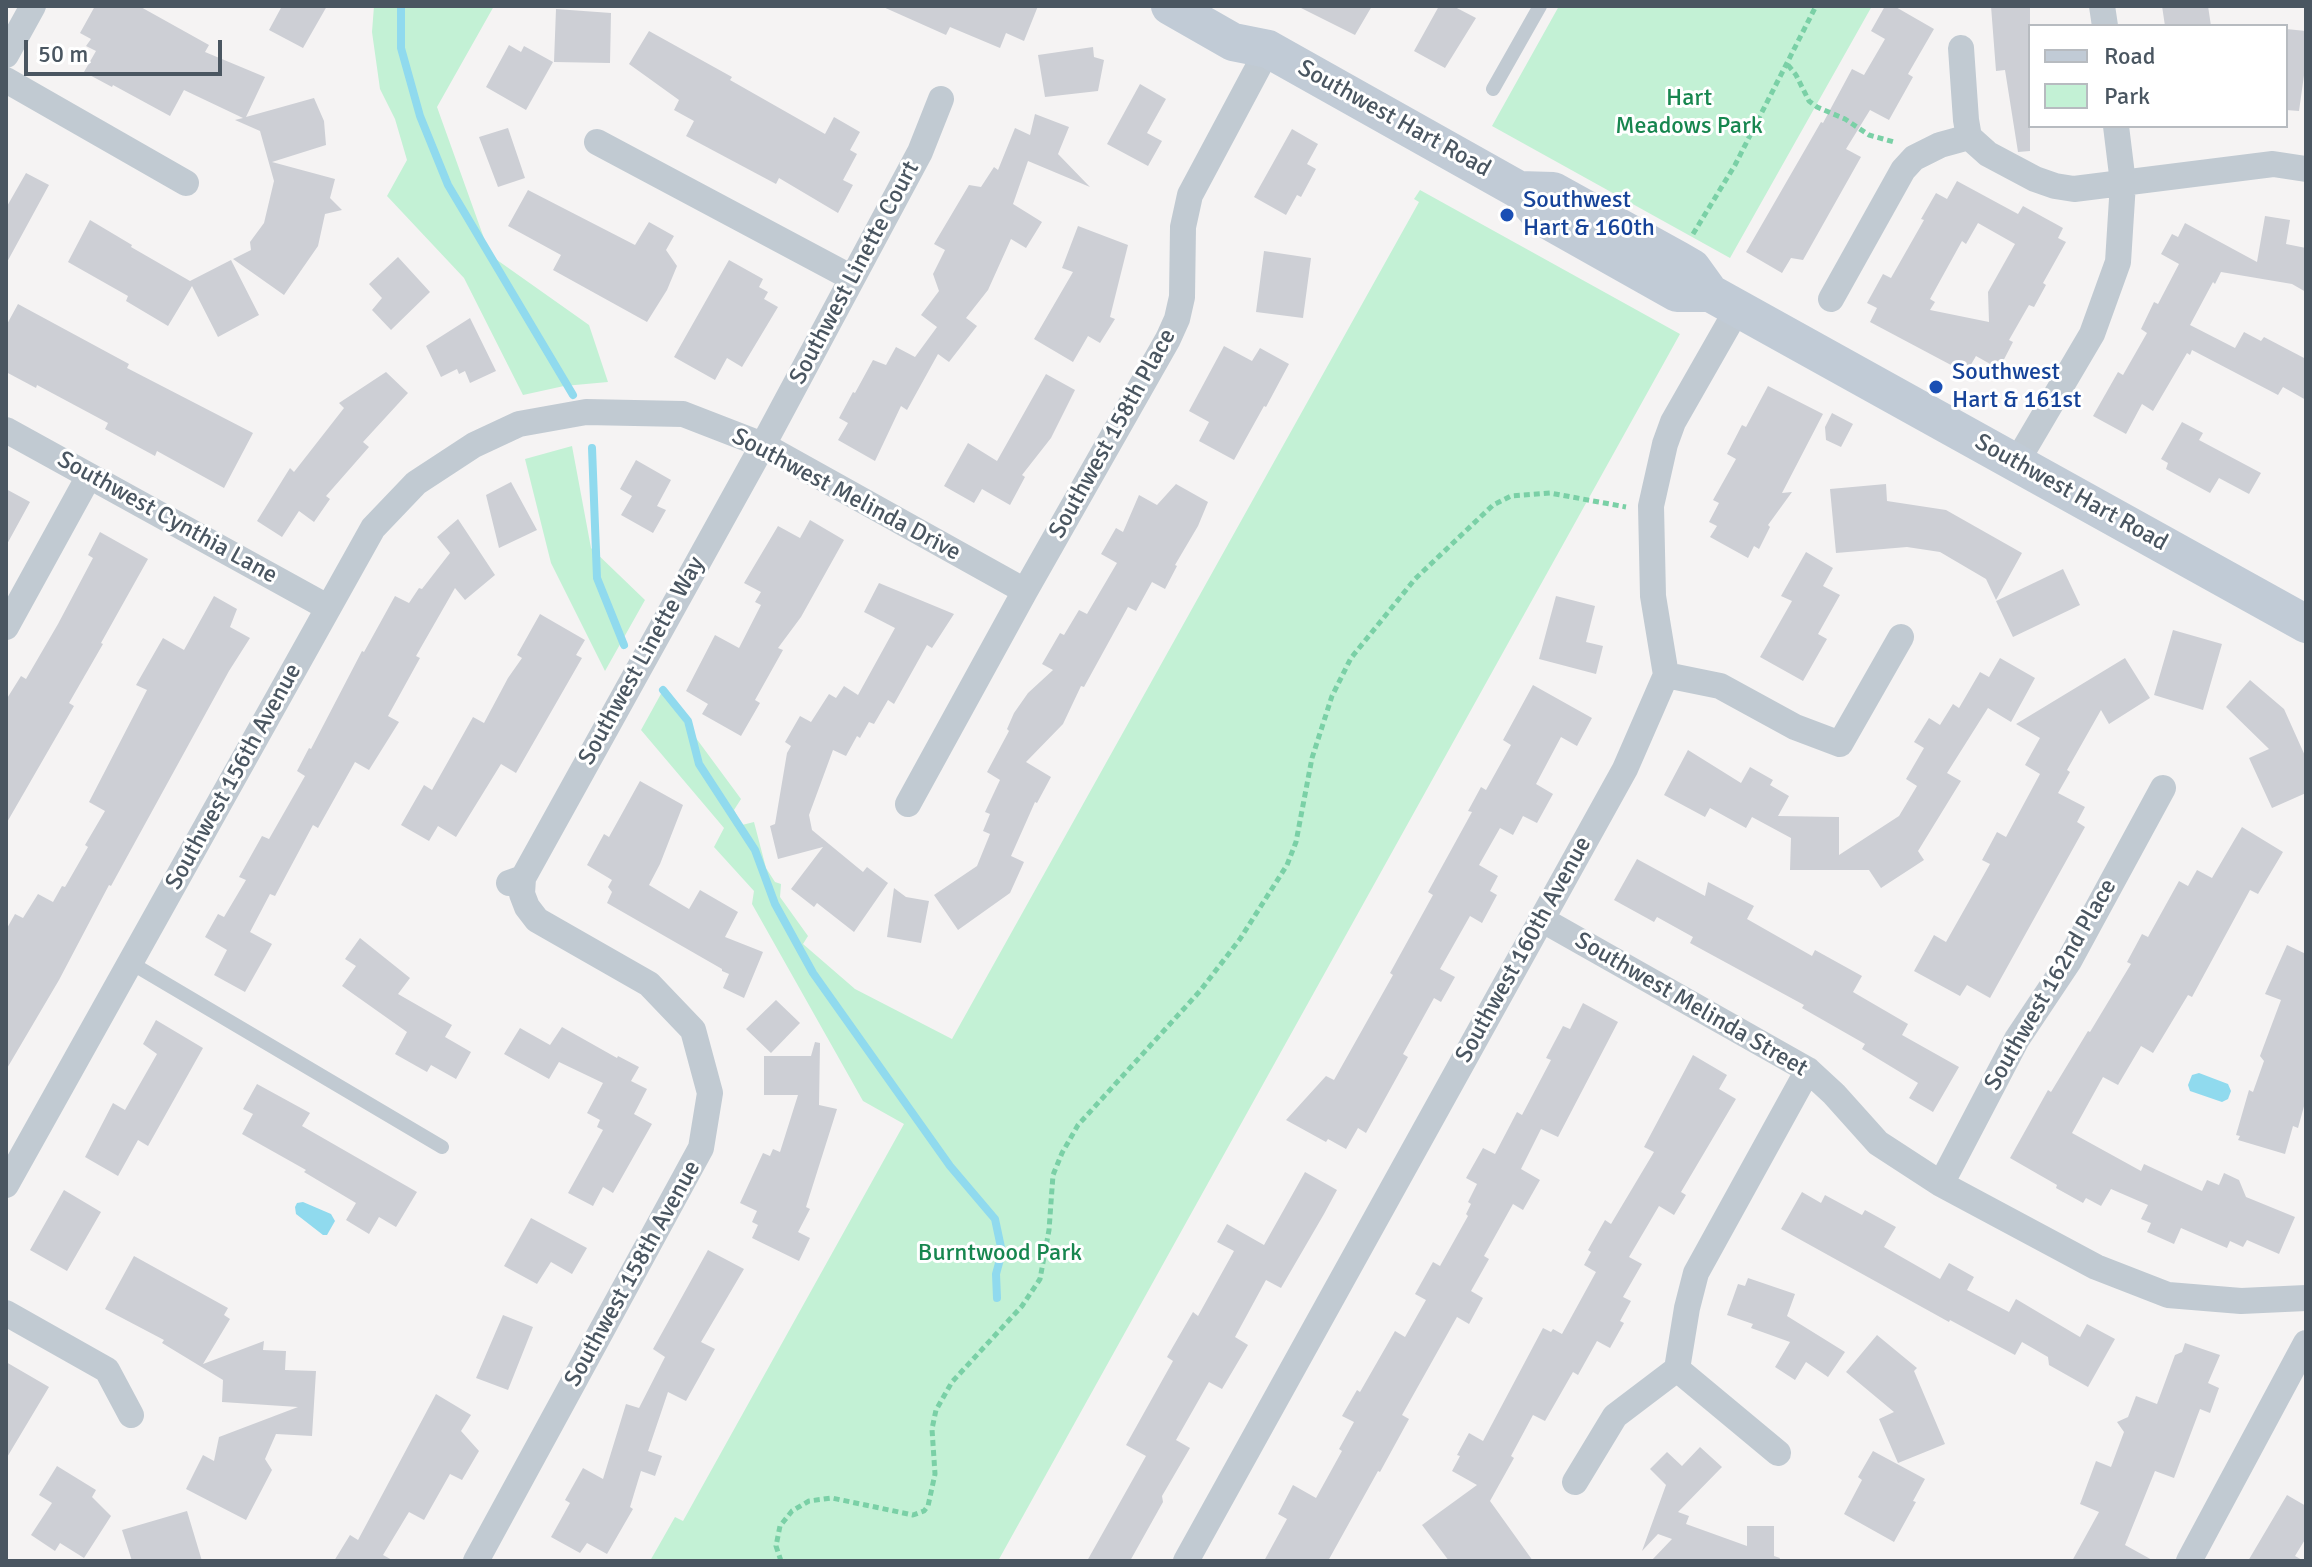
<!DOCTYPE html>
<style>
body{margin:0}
#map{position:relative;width:2312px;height:1567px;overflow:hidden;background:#f5f3f3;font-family:Signika,sans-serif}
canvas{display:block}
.frame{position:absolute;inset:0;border:8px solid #4a5661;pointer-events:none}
.legend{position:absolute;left:2028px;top:24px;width:260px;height:104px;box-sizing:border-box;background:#fff;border:2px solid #b7bbc0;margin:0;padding:10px 14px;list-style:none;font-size:24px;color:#4a5661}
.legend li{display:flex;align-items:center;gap:16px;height:40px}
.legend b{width:40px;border:2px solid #b7bbc0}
.scale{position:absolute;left:24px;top:40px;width:198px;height:36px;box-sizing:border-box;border:4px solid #4a5661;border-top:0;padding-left:10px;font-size:24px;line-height:28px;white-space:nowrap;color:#4a5661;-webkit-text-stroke:6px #fff;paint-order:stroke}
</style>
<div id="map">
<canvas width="2312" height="1567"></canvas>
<div class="frame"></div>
<ul class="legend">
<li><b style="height:10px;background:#c1cbd6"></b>Road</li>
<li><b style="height:22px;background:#c3f1d5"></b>Park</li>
</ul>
<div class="scale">50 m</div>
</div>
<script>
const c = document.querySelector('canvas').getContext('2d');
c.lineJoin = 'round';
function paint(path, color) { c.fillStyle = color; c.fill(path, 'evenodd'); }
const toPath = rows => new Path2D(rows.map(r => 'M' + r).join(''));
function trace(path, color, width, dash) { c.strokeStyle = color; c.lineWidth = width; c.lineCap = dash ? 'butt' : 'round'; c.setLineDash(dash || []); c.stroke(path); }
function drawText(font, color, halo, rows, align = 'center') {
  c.font = font + ' Signika,sans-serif'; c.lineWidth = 6; c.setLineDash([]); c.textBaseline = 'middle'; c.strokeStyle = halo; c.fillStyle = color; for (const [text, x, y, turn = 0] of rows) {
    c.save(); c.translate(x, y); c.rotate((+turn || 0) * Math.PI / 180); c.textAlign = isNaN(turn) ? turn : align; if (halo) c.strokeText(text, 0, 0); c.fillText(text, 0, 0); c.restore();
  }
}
paint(toPath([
 [374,6,494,6,437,107,490,255,589,325,608,382,564,386,523,395,464,278,387,196,407,160,395,119,380,89,372,32],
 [1559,6,1872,6,1730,258,1492,126],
 [1420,190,1680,334,998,1561,650,1561,675,1517,683,1521,904,1124,863,1101,752,904,754,891,714,847,724,828,641,730,662,692,741,799,734,810,742,825,754,822,766,868,775,882,781,884,780,897,808,936,803,944,855,989,952,1039,1419,202,1414,199],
 [572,446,591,548,645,600,605,671,551,563,525,459]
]), '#c3f1d5');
paint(toPath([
 [2199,1073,2228,1084,2231,1091,2228,1099,2222,1102,2190,1091,2188,1085,2192,1075],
 [303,1202,331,1214,335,1221,327,1235,323,1235,296,1214,295,1207,297,1203]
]), '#90daee');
trace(toPath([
 [401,6,401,48,420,116,448,185,573,395],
 [592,448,597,578,624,645],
 [663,690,688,721,699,764,755,850,775,904,813,973,950,1166,995,1219,1002,1252,996,1274,997,1298]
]), '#90daee', 8);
paint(toPath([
 [95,6,139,6,209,45,205,52,265,77,246,117,314,98,324,121,326,145,272,162,335,179,330,198,342,210,325,214,318,246,284,295,233,259,251,250,250,242,264,223,274,181,260,131,235,120,243,118,184,90,170,116,113,85,112,87,84,72,96,51,86,46,91,39,80,33],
 [282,6,327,6,303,48,269,30],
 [881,6,1038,6,1024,41,1006,33,1000,48,950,27,946,35],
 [1297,6,1372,6,1355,35],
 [1439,6,1453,6,1476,18,1445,68,1414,51],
 [1885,6,1894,6,1934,29,1908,74,1913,77,1889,120,1870,110,1846,149,1861,157,1803,260,1791,258,1782,273,1746,252,1821,122,1823,123,1852,69,1864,75,1885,39,1871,31],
 [1991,6,2030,6,2030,151,2018,152,2005,70,1996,71],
 [2162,6,2208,6,2211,26,2165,26],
 [556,9,611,13,610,63,554,62],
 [2286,29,2306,31,2306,61,2299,111,2286,110],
 [649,31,732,77,730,80,825,134,834,117,860,132,850,150,857,154,843,180,853,185,838,213,779,178,776,184,686,136,694,121,674,110,679,100,629,64],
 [509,45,521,52,524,46,553,62,526,110,486,87],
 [1093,47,1094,57,1104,60,1098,91,1045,97,1038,55],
 [1140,84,1166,99,1147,133,1162,141,1148,166,1107,144],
 [1035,114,1069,127,1058,154,1090,187,1028,161,1013,204,1042,222,1026,248,1011,239,988,290,966,318,977,326,949,362,938,354,907,410,901,406,875,461,838,440,848,423,839,418,853,392,855,393,873,360,886,365,896,347,915,357,937,327,921,315,939,291,933,274,945,250,934,244,969,185,981,187,994,167,998,170,1015,128,1030,135],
 [508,128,525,178,498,187,479,137],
 [1292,129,1318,144,1307,164,1316,169,1301,197,1297,195,1286,215,1254,197],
 [26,173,49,185,6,264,6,208],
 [1957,181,2018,214,2023,206,2063,228,2058,238,2066,242,2043,283,2046,285,2034,307,2029,305,2009,340,2013,342,1999,369,1976,356,1966,373,1870,322,1877,308,1867,303,1883,274,1891,278,1924,220,1921,219,1936,193,1947,199],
 [1978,223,2015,244,1988,292,1989,322,1930,310,1935,302,1930,299,1962,241,1966,244],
 [528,190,635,245,649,222,674,236,666,250,677,266,667,290,647,322,553,270,561,255,508,226],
 [2265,216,2290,220,2286,244,2306,248,2306,292,2292,284,2221,272,2215,284,2213,282,2190,325,2235,348,2244,332,2261,341,2264,337,2306,359,2306,400,2283,387,2278,395,2192,350,2190,355,2187,353,2153,411,2142,404,2126,434,2093,416,2118,372,2123,375,2147,333,2141,329,2154,302,2158,304,2179,264,2161,254,2172,234,2178,237,2185,223,2257,262],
 [90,220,132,245,131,247,190,281,231,260,259,315,218,337,192,286,168,326,126,301,128,296,68,262],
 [1078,226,1128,245,1110,317,1115,319,1100,343,1088,336,1073,362,1034,339,1073,272,1062,268],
 [1264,251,1311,258,1303,318,1256,312],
 [398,257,430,292,391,330,372,310,382,298,369,284],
 [729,260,763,279,759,287,768,292,764,299,778,307,742,367,727,358,715,380,674,357],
 [18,304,129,364,127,368,253,433,224,488,157,451,155,456,105,429,108,423,37,385,36,388,6,372,6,326],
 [470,318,496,371,470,383,465,371,459,374,457,369,441,377,426,346],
 [1224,346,1252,361,1260,348,1289,364,1266,407,1264,406,1234,460,1199,441,1209,422,1189,411],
 [386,372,408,393,363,442,369,447,326,496,330,499,314,522,299,511,282,537,257,521,290,468,294,472,344,408,339,403],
 [1046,374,1075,390,1051,438,1022,475,1025,477,1010,505,982,489,974,503,944,486,968,443,997,461],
 [1768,386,1823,414,1782,493,1792,492,1768,525,1770,527,1759,549,1754,546,1748,558,1710,537,1717,526,1709,522,1719,503,1713,500,1736,459,1727,454,1742,425,1746,427],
 [1832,413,1853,424,1841,447,1826,440,1825,427],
 [2182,422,2203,433,2199,440,2261,473,2249,494,2219,478,2210,493,2166,469,2168,463,2161,459],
 [636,460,671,480,657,506,666,510,653,533,621,515,632,496,620,489],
 [511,482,537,530,499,548,486,495],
 [1176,484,1208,502,1198,526,1175,565,1177,566,1165,589,1152,582,1136,611,1128,607,1084,687,1081,686,1063,724,1026,762,1051,777,1037,803,1035,802,1011,856,1024,862,1010,893,958,930,934,895,977,866,990,834,983,831,990,814,985,812,1000,780,987,772,1009,731,1007,729,1014,713,1028,693,1053,670,1042,664,1060,633,1064,635,1079,610,1087,614,1117,563,1101,554,1116,528,1123,532,1139,495,1157,505],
 [1886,484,1887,501,1946,510,2022,553,1996,600,1986,579,1940,552,1907,547,1836,553,1830,489],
 [6,489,30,502,6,546],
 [458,519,495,575,465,600,455,588,416,656,420,658,388,716,399,722,369,770,355,762,318,828,313,825,275,896,270,894,250,932,272,944,245,992,214,975,227,950,205,937,218,914,224,917,246,880,239,877,262,836,269,839,305,776,297,771,309,748,311,749,362,651,364,652,395,596,409,603,419,588,422,589,450,553,437,537],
 [810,520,844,540,801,617,778,648,783,650,755,700,760,703,741,736,702,714,708,704,686,691,715,635,739,648,761,605,755,602,761,592,744,583,778,526,800,538],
 [100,532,148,559,101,643,103,644,69,703,74,706,6,824,6,700,21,676,26,679,58,624,93,558,88,555],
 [1806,552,1833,568,1823,586,1840,595,1818,634,1827,639,1803,681,1760,657,1792,601,1781,596],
 [2063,569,2080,605,2013,637,1996,601],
 [879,583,954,614,932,648,927,645,894,704,888,700,874,724,869,722,860,738,857,736,846,756,833,750,809,815,812,830,863,872,867,867,888,883,854,932,817,903,814,907,791,889,823,847,778,859,770,826,775,824,787,753,791,746,785,742,800,716,811,722,829,694,836,698,844,686,858,695,895,628,864,612],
 [214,596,237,609,230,627,250,638,229,671,111,886,109,885,59,980,6,1070,6,930,15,914,23,918,38,894,53,902,62,886,65,887,88,847,85,845,105,811,89,802,147,690,136,685,163,638,184,650],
 [1556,596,1595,606,1586,642,1603,646,1596,674,1539,659],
 [540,614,585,640,576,655,582,658,516,773,501,764,456,837,438,826,429,841,401,825,424,785,432,790,473,717,484,723,508,678,522,658,517,655],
 [2173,630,2222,644,2203,710,2154,695],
 [2000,658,2035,678,2011,722,1988,708,1947,773,1961,781,1918,851,1924,860,1881,888,1869,870,1790,870,1791,838,1752,817,1746,828,1710,808,1705,817,1664,795,1688,750,1741,783,1750,767,1773,780,1770,785,1789,796,1778,816,1839,817,1839,855,1899,816,1917,786,1906,779,1924,748,1914,742,1929,718,1940,725,1953,704,1959,708,1980,672,1989,677],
 [2125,658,2150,698,2109,724,2101,710,2067,770,2070,772,2058,793,2085,807,2077,822,2085,827,1990,998,1967,985,1960,996,1914,971,1934,935,1946,942,1990,864,1982,860,1997,832,2006,837,2040,774,2025,765,2040,738,2016,724],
 [2250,680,2284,709,2306,758,2306,793,2272,808,2249,758,2269,749,2226,707],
 [1533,685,1592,718,1577,746,1561,737,1536,784,1553,794,1537,823,1523,816,1513,835,1500,828,1479,865,1498,876,1490,891,1497,895,1482,923,1470,916,1440,969,1455,977,1441,1002,1434,998,1403,1054,1408,1057,1366,1133,1358,1128,1346,1149,1328,1139,1326,1142,1286,1120,1326,1076,1334,1080,1393,975,1390,973,1433,895,1428,892,1472,812,1468,811,1481,787,1486,790,1511,745,1503,740],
 [640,781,683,805,660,864,649,885,689,909,700,890,738,912,725,937,763,952,744,998,723,988,729,974,722,971,722,969,607,903,612,892,608,887,612,880,587,865,604,834,609,837],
 [2242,827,2283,852,2258,894,2250,890,2192,997,2188,995,2153,1053,2141,1046,2118,1085,2103,1077,2072,1133,2141,1171,2144,1164,2202,1191,2207,1180,2219,1185,2224,1173,2239,1180,2246,1197,2295,1217,2279,1254,2247,1240,2243,1247,2230,1241,2227,1248,2181,1228,2174,1244,2147,1232,2151,1223,2141,1219,2148,1205,2111,1189,2101,1206,2086,1198,2083,1203,2056,1188,2057,1185,2010,1158,2048,1090,2051,1092,2088,1031,2090,1032,2131,964,2127,962,2142,934,2148,937,2179,881,2188,886,2197,870,2212,878],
 [1637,859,1705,896,1708,882,1754,906,1747,919,1812,956,1815,950,1862,976,1853,992,1908,1024,1902,1035,1959,1067,1933,1112,1909,1098,1918,1083,1862,1049,1865,1044,1802,1008,1804,1005,1690,943,1693,937,1657,917,1654,922,1614,900],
 [894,888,906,897,929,901,921,943,887,937],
 [360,938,410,978,398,994,452,1025,445,1037,471,1052,456,1079,431,1065,427,1072,395,1054,407,1032,342,986,356,966,345,959],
 [2287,945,2306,954,2306,1099,2298,1128,2293,1126,2285,1154,2238,1140,2240,1136,2236,1135,2249,1090,2253,1092,2264,1061,2260,1056,2281,1000,2265,994],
 [776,1000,800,1023,771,1053,746,1029],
 [1583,1003,1618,1022,1558,1137,1541,1129,1521,1169,1540,1180,1523,1210,1513,1204,1484,1256,1489,1259,1471,1291,1483,1298,1469,1324,1457,1317,1402,1415,1409,1419,1380,1472,1378,1471,1328,1561,1264,1561,1287,1519,1278,1514,1293,1485,1316,1498,1342,1451,1339,1449,1354,1422,1342,1416,1357,1390,1360,1392,1395,1331,1405,1337,1426,1300,1415,1294,1433,1262,1440,1266,1468,1216,1466,1214,1471,1204,1468,1202,1477,1184,1466,1178,1483,1148,1495,1154,1517,1112,1522,1115,1551,1060,1546,1058,1563,1026,1570,1029],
 [156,1020,203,1048,148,1146,138,1140,118,1176,85,1157,113,1103,125,1110,157,1054,143,1044],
 [562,1027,617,1058,618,1056,639,1067,631,1081,647,1089,634,1114,652,1124,613,1193,603,1187,593,1206,568,1193,603,1130,597,1127,600,1120,587,1113,603,1083,559,1062,549,1079,504,1054,520,1028,550,1045],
 [815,1042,820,1043,819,1105,837,1109,806,1207,810,1209,798,1232,810,1238,799,1261,752,1238,758,1225,752,1222,757,1211,740,1203,763,1153,770,1156,773,1149,780,1152,798,1095,764,1095,764,1056,811,1056],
 [1693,1055,1727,1075,1719,1089,1736,1099,1681,1192,1686,1195,1674,1215,1659,1206,1629,1257,1642,1264,1623,1297,1631,1301,1620,1321,1624,1323,1610,1348,1597,1341,1578,1375,1573,1372,1545,1421,1533,1415,1511,1456,1514,1458,1490,1501,1533,1561,1449,1561,1422,1525,1477,1485,1452,1471,1460,1456,1457,1455,1469,1433,1483,1441,1543,1328,1551,1332,1553,1329,1562,1334,1596,1272,1584,1265,1591,1252,1588,1250,1605,1220,1611,1224,1654,1152,1644,1147],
 [257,1084,310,1113,302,1126,417,1192,396,1227,379,1217,369,1234,346,1220,356,1203,304,1172,306,1170,242,1134,253,1114,243,1109],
 [1305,1172,1337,1190,1324,1214,1281,1288,1266,1280,1235,1337,1248,1345,1222,1389,1209,1382,1176,1440,1190,1448,1162,1496,1163,1502,1130,1561,1087,1561,1146,1456,1126,1445,1173,1361,1167,1357,1193,1312,1198,1316,1234,1251,1217,1242,1227,1224,1264,1245],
 [64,1190,101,1212,67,1271,30,1250],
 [1802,1192,1821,1203,1825,1195,1862,1215,1865,1210,1896,1227,1884,1247,1940,1279,1949,1263,1974,1277,1967,1290,2009,1312,2016,1299,2080,1337,2087,1324,2115,1339,2088,1387,2049,1365,2048,1357,2022,1342,2015,1355,1950,1320,1949,1322,1781,1229],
 [531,1218,587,1248,572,1274,551,1262,537,1284,504,1266],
 [708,1250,744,1269,701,1342,715,1349,686,1401,668,1392,648,1451,662,1456,655,1476,641,1471,630,1507,633,1509,607,1554,587,1543,580,1553,551,1537,570,1503,565,1500,583,1468,603,1479,626,1404,639,1408,665,1357,653,1349],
 [134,1256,228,1308,224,1315,230,1319,203,1364,264,1341,263,1350,286,1351,285,1370,316,1371,312,1436,276,1434,265,1459,272,1470,246,1520,186,1489,203,1455,214,1461,219,1437,298,1407,222,1402,223,1380,162,1343,164,1340,105,1309],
 [1748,1278,1795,1294,1787,1316,1845,1352,1828,1377,1806,1362,1795,1380,1775,1367,1790,1342,1751,1328,1753,1324,1727,1315,1738,1284,1745,1286],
 [503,1315,533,1327,508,1390,476,1378],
 [1877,1335,1917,1368,1914,1371,1945,1444,1898,1463,1879,1419,1894,1412,1846,1372],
 [2185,1343,2220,1355,2208,1383,2219,1388,2210,1413,2200,1409,2174,1478,2155,1471,2125,1545,2154,1561,2072,1561,2099,1512,2080,1504,2096,1461,2111,1467,2124,1432,2117,1422,2128,1417,2136,1396,2157,1404,2175,1355,2182,1352],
 [6,1362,49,1387,6,1459],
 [436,1394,471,1415,461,1431,479,1451,462,1480,450,1474,424,1520,409,1512,383,1555,394,1561,334,1561,350,1535,358,1540],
 [1700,1447,1722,1467,1678,1512,1689,1516,1686,1524,1747,1546,1747,1526,1774,1526,1774,1556,1780,1558,1779,1561,1651,1561,1672,1539,1658,1534,1642,1551,1666,1485,1650,1469,1667,1452,1682,1466],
 [1873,1451,1925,1479,1913,1501,1916,1502,1894,1542,1844,1514,1862,1480,1858,1477],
 [57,1466,96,1490,92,1497,111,1516,84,1558,60,1543,55,1551,31,1535,52,1503,39,1495],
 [2287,1495,2306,1506,2306,1538,2295,1556,2304,1561,2248,1561],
 [187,1511,202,1561,132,1561,122,1530]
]), '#cdcfd5');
trace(toPath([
 [1788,65,1796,75,1809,101,1817,107,1845,119,1869,135,1894,142],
 [1693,234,1735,165,1816,6],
 [781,1561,776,1546,780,1526,792,1511,809,1501,832,1498,913,1515,924,1511,928,1506,935,1474,932,1429,936,1410,952,1382,1022,1306,1040,1279,1049,1230,1053,1175,1062,1153,1078,1125,1200,991,1240,939,1287,865,1296,842,1312,758,1332,696,1351,658,1415,579,1493,505,1511,496,1550,493,1626,507]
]), '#7ad0a6', 5, [6, 4]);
trace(toPath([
 [1493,89,1540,6],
 [131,963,442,1147]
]), '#c1cad2', 14);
trace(toPath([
 [2102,6,2105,26],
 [1961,48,1966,120,1969,137],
 [6,55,33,6],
 [6,80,186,183],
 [597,142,852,278],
 [1831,299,1903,170,1914,158,1940,145,1969,137,1988,154,2035,179,2055,186,2074,189,2273,164,2306,169],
 [6,430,327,607],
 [2016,463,2092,334,2118,262,2123,183,2116,126],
 [6,627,89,476],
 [1666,675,1720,686,1795,727,1840,744,1901,637],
 [908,804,1025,591,1168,339,1177,319,1182,297,1183,227,1190,195,1268,49],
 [523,878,763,445,920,152,941,99],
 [1541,919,1808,1070,1834,1094,1878,1143,1941,1184,2096,1267,2168,1295,2241,1301,2306,1298],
 [1941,1184,2017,1039,2069,961,2163,788],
 [6,1185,373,528,416,483,474,445,519,424,586,412,683,414,763,445,1025,591],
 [6,1313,107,1370,131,1415],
 [1677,1369,1687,1308,1696,1273,1808,1070],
 [1677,1369,1778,1453],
 [1575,1482,1615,1416,1677,1369],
 [476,1561,701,1148,710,1093,693,1030,649,984,537,920,527,907,522,894,523,878,509,883],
 [1186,1561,1625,769,1666,675,1653,596,1651,506,1665,444,1673,422,1738,308],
 [2189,1561,2306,1343]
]), '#c1cad2', 26);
trace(toPath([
 [1170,6,1233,42,1268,49,1519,190,1542,217,1677,293,1710,293],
 [1519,190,1553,191,1678,260,1692,268,1710,293,2306,624]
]), '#c1cbd6', 38);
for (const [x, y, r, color] of [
 [1507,215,8,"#1a4fb4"],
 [1936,387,8,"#1a4fb4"]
]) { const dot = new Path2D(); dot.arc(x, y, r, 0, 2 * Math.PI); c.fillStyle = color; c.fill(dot); trace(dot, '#fff', 3); }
drawText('24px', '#17864f', '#fff', [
 ["Hart",1689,99],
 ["Meadows Park",1689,127],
 ["Burntwood Park",1000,1254]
]);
drawText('24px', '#4a5661', '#fff', [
 ["Southwest Hart Road",1394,119,29],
 ["Southwest Linette Court",855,273,-62],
 ["Southwest 158th Place",1113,434,-61],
 ["Southwest Hart Road",2071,493,29],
 ["Southwest Melinda Drive",846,495,28],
 ["Southwest Cynthia Lane",167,518,29],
 ["Southwest Linette Way",642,661,-61],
 ["Southwest 156th Avenue",234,777,-61],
 ["Southwest 160th Avenue",1524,950,-61],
 ["Southwest 162nd Place",2051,985,-60],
 ["Southwest Melinda Street",1691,1005,30],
 ["Southwest 158th Avenue",633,1274,-61]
]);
drawText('24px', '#164399', '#fff', [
 ["Southwest",1523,201],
 ["Hart & 160th",1523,229],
 ["Southwest",1952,373],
 ["Hart & 161st",1952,401]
], 'left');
</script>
